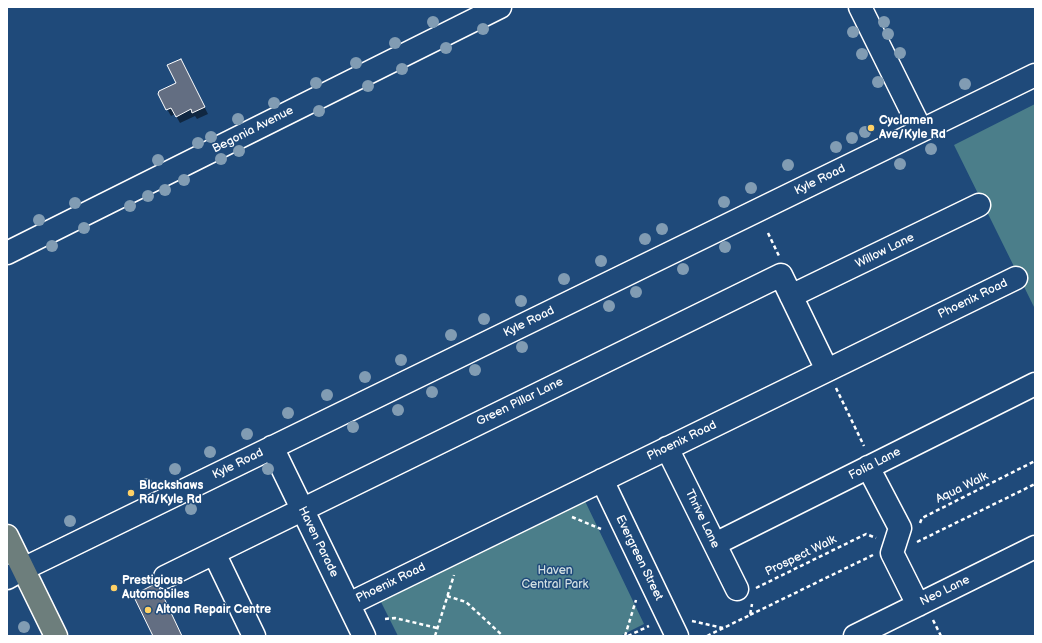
<!DOCTYPE html>
<style>
body{margin:0}
#map{position:relative;width:1042px;height:643px;overflow:hidden;background:#1f4a7a;font-family:"Balsamiq Sans",sans-serif}
canvas{display:block}
.frame{position:absolute;inset:0;border:8px solid #fff;pointer-events:none}
</style>
<div id="map">
<canvas width="1042" height="643"></canvas>
<div class="frame"></div>
</div>
<script>
const c = document.querySelector('canvas').getContext('2d');
c.lineJoin = 'round';
function paint(path, color) { c.fillStyle = color; c.fill(path, 'evenodd'); }
const toPath = rows => new Path2D(rows.map(r => 'M' + r).join(''));
function trace(path, color, width, dash) { c.strokeStyle = color; c.lineWidth = width; c.lineCap = dash ? 'butt' : 'round'; c.setLineDash(dash || []); c.stroke(path); }
function drawText(font, color, halo, rows, align = 'center') {
  c.font = font + ' "Balsamiq Sans",sans-serif'; c.lineWidth = 3; c.setLineDash([]); c.textBaseline = 'middle'; c.strokeStyle = halo; c.fillStyle = color; for (const [text, x, y, turn = 0] of rows) {
    c.save(); c.translate(x, y); c.rotate((+turn || 0) * Math.PI / 180); c.textAlign = isNaN(turn) ? turn : align; if (halo) c.strokeText(text, 0, 0); c.fillText(text, 0, 0); c.restore();
  }
}
paint(toPath([
 [1035,104,1035,309,954,145],
 [584,499,644,624,620,636,398,636,380,600]
]), '#4b7e8a');
paint(toPath([
 [184,67,208,114,197,119,195,116,180,123,175,114,171,116,167,109]
]), '#0007');
const building = toPath([
 [181,59,205,107,192,113,191,109,176,117,171,108,166,110,158,94,159,91,176,83,167,65,181,59],
 [157,583,182,636,153,636,133,595,157,583]
]);
paint(building, '#636e82');
trace(building, '#fff', 1);
const minor = toPath([
 [860,7,921,130],
 [7,253,500,7],
 [791,296,979,205],
 [272,447,364,636],
 [667,448,737,589],
 [868,467,900,528,892,553,918,605],
 [602,480,677,636],
 [715,544,1035,384],
 [214,553,254,636],
 [165,577,781,275,827,370],
 [7,578,23,569,54,554,1035,75],
 [349,604,1016,278],
 [855,636,1035,547]
]);
const major = toPath([
 [7,536,56,636]
]);
trace(minor, '#fff', 25);
trace(major, '#fff', 25);
trace(toPath([
 [768,233,779,256],
 [836,388,864,446],
 [572,517,601,529],
 [920,523,922,518,1035,461],
 [917,542,1035,484],
 [756,588,866,534,876,538],
 [447,596,466,602,503,636],
 [750,615,873,555],
 [385,619,395,618,437,628],
 [933,620,941,636],
 [692,621,723,628],
 [435,636,454,575],
 [625,636,636,600],
 [628,636,649,626],
 [707,636,750,615,752,604]
]), '#fff', 2.5, [4, 3]);
trace(minor, '#1f4a7a', 22);
trace(major, '#6d7e7c', 22);
c.fillStyle = '#819cb3';
for (const [x, y] of [
 [433,22],
 [884,22],
 [483,29],
 [853,32],
 [888,34],
 [395,43],
 [446,48],
 [900,53],
 [862,54],
 [356,63],
 [402,69],
 [878,82],
 [316,83],
 [965,84],
 [368,86],
 [274,103],
 [319,111],
 [238,119],
 [865,132],
 [211,137],
 [852,138],
 [198,143],
 [836,147],
 [931,149],
 [239,151],
 [221,159],
 [158,160],
 [900,164],
 [788,165],
 [184,180],
 [751,188],
 [165,190],
 [148,196],
 [724,202],
 [75,203],
 [130,206],
 [39,220],
 [84,228],
 [662,229],
 [645,239],
 [52,246],
 [725,247],
 [601,261],
 [683,269],
 [564,279],
 [636,292],
 [521,301],
 [609,306],
 [484,319],
 [451,335],
 [522,347],
 [401,360],
 [475,370],
 [365,377],
 [432,392],
 [327,395],
 [398,410],
 [288,413],
 [353,427],
 [247,434],
 [210,452],
 [175,469],
 [268,469],
 [147,484],
 [191,509],
 [70,521],
 [24,627]
]) { c.beginPath(); c.arc(x, y, 6, 0, 2 * Math.PI); c.fill(); }
for (const [x, y, r, color] of [
 [871,128,4,"#ffd166"],
 [131,493,4,"#ffd166"],
 [114,588,4,"#ffd166"],
 [148,610,4,"#ffd166"]
]) { const dot = new Path2D(); dot.arc(x, y, r, 0, 2 * Math.PI); c.fillStyle = color; c.fill(dot); trace(dot, '#1f4a7a', 1.5); }
drawText('bold 12px', '#fff', '#1f4a7a', [
 ["Cyclamen",879,121],
 ["Ave/Kyle Rd",879,135],
 ["Blackshaws",139,486],
 ["Rd/Kyle Rd",139,500],
 ["Prestigious",122,581],
 ["Automobiles",122,595],
 ["Altona Repair Centre",156,610]
], 'left');
drawText('12px', '#fff', '#1f4a7a', [
 ["Begonia Avenue",253,130,-27],
 ["Kyle Road",820,180,-26],
 ["Willow Lane",885,251,-26],
 ["Phoenix Road",973,299,-26],
 ["Kyle Road",529,322,-26],
 ["Green Pillar Lane",520,402,-26],
 ["Phoenix Road",682,441,-26],
 ["Kyle Road",238,464,-26],
 ["Folia Lane",875,464,-27],
 ["Aqua Walk",962,488,-26],
 ["Thrive Lane",702,519,64],
 ["Haven Parade",318,542,64],
 ["Prospect Walk",801,556,-26],
 ["Evergreen Street",639,558,64],
 ["Phoenix Road",391,583,-26],
 ["Neo Lane",945,591,-26]
]);
drawText('12px', '#d2dfe2', '#1f4a7a', [
 ["Haven",555,571],
 ["Central Park",555,585]
]);
</script>
